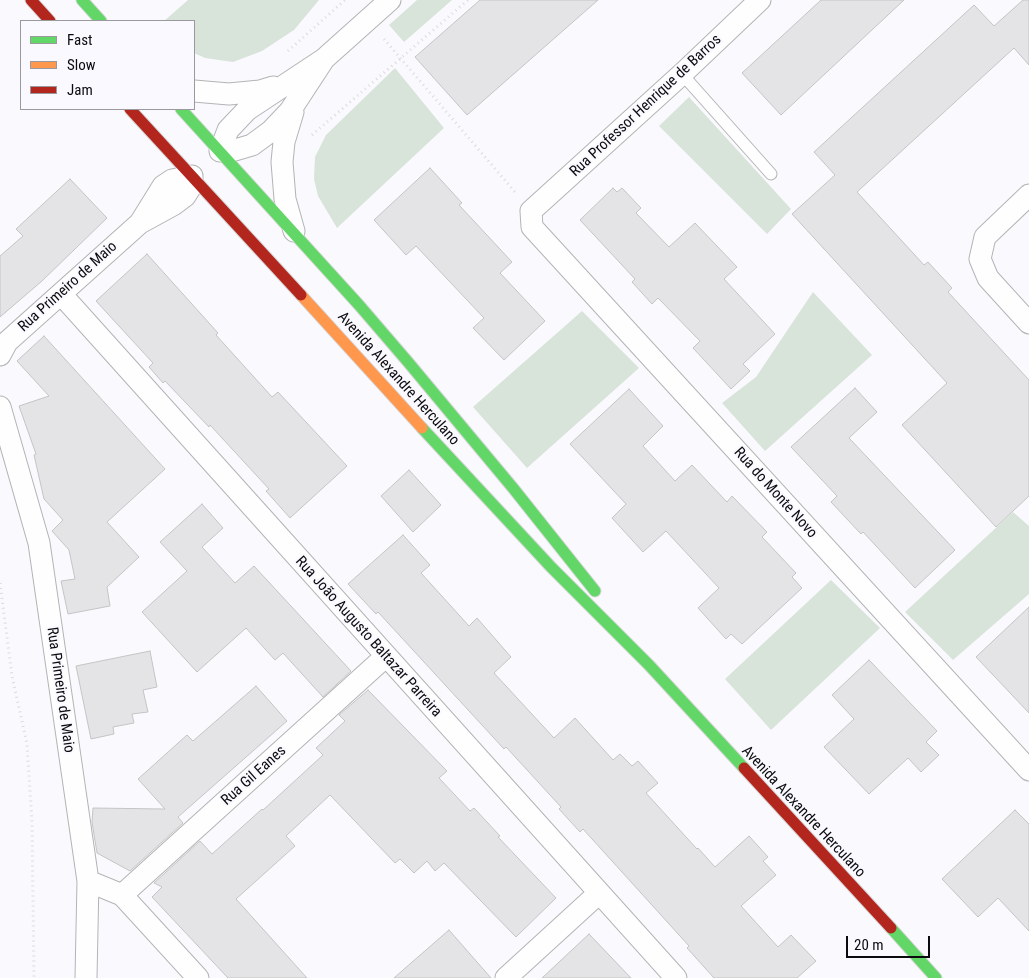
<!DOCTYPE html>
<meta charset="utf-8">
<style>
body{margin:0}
#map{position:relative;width:1029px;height:978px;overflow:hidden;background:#fafafe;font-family:"Roboto Condensed",sans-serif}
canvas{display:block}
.legend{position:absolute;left:20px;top:20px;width:175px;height:90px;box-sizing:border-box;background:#f9f9ff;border:1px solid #9a9a9e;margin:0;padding:6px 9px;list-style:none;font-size:15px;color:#0b0b0d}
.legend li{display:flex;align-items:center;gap:10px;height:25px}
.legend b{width:25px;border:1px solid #9a9a9e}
.scale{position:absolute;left:846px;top:936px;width:84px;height:22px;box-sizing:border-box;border:2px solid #0b0b0d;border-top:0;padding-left:6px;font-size:15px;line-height:18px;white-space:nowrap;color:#0b0b0d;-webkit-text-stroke:4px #f9f9ff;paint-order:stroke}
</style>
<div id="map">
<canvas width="1029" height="978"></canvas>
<ul class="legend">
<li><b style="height:6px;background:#63d668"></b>Fast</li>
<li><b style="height:6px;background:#ff974d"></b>Slow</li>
<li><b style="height:6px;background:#b3261e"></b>Jam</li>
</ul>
<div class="scale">20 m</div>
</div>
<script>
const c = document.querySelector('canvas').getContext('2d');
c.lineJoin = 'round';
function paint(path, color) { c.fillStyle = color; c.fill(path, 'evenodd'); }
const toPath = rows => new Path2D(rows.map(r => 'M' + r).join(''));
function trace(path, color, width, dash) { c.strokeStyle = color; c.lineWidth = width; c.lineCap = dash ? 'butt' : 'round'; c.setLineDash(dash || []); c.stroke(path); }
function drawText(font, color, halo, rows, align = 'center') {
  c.font = font + ' "Roboto Condensed",sans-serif'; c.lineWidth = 4; c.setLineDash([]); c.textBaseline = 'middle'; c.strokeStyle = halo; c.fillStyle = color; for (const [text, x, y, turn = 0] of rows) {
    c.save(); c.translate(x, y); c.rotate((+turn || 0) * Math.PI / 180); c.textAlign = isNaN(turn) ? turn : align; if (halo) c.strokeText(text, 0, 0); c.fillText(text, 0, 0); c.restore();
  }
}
paint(toPath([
 [188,0,319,0,294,30,262,51,233,62,205,58,194,53,194,21,164,21],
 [417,0,452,0,404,42,389,25],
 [395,68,444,128,337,228,318,196,314,179,315,157,326,135],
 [689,97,791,209,767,234,659,126],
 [813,292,872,355,765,451,722,403,756,377],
 [582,311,639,368,527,468,473,407],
 [1013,512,1029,526,1029,594,953,660,905,612],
 [831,580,880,628,771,730,725,679]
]), '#d8e4d9');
const building = toPath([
 [480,0,598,0,467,115,415,57,480,0],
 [821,0,904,0,781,115,742,73,821,0],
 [1023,0,1029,0,1029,65,1014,48,857,192,924,265,928,262,952,288,948,292,1029,380,1029,496,996,527,902,425,947,383,792,214,835,175,814,152,974,5,994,26,1023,0],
 [430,168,462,203,459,205,512,262,500,273,545,321,504,360,473,328,484,318,416,246,406,255,374,220,430,168],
 [70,179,107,218,42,281,0,317,0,256,23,236,16,229,70,179],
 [613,188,617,192,622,188,641,208,636,213,669,247,695,223,737,267,724,279,775,334,743,364,750,371,731,389,693,348,700,341,658,298,652,304,632,282,635,279,580,220,613,188],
 [147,254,218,333,216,335,272,397,278,392,347,466,290,518,266,491,269,489,210,425,209,427,165,381,163,383,149,367,153,363,96,301,147,254],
 [44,336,165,469,107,522,139,557,107,587,110,606,68,614,61,581,75,579,69,550,52,531,63,520,44,499,34,455,36,454,19,406,49,396,17,361,44,336],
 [855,388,877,412,849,438,955,550,915,588,863,532,861,534,831,502,837,496,791,447,855,388],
 [629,389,663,426,643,446,675,481,692,465,727,502,732,496,767,532,762,537,796,573,792,577,802,588,742,644,731,634,726,639,698,608,719,588,666,531,643,552,612,518,626,504,570,444,629,389],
 [409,470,441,505,413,532,381,496,409,470],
 [202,504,223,528,202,547,235,583,254,566,351,671,323,697,283,653,275,660,246,628,197,672,142,612,187,571,160,542,202,504],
 [403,535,430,565,421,573,469,626,477,618,511,657,494,673,554,738,575,718,613,760,620,754,632,766,638,761,658,783,646,793,697,849,698,848,715,867,749,836,768,857,763,861,776,875,741,906,778,947,791,935,816,961,797,978,714,978,687,948,689,946,583,829,580,832,559,809,561,807,506,747,504,749,378,612,376,614,348,584,403,535],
 [1029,607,1029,713,976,657,1029,607],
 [150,651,157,687,143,690,148,712,132,714,134,723,113,727,114,734,91,739,76,666,150,651],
 [869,660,937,731,926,742,939,755,921,772,908,758,869,794,824,747,854,719,832,695,869,660],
 [256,686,287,721,178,817,183,823,130,871,97,853,92,822,93,808,165,809,138,779,187,735,193,741,256,686],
 [368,690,447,771,439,778,470,811,474,808,500,836,498,837,556,898,516,937,444,863,435,871,427,861,414,873,400,859,395,863,330,795,286,836,295,846,236,899,307,978,228,978,152,897,162,887,154,883,200,841,212,854,262,809,263,810,323,755,316,748,345,721,339,715,368,690],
 [1015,810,1029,824,1029,931,998,898,978,917,942,879,1015,810],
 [449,930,491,978,394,978,411,963,449,930],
 [589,934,631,978,542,978,589,934]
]);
paint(building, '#e4e3e5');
trace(building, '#c5c4c5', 1);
const lane = toPath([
 [682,74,771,174]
]);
const street = toPath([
 [760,0,682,74,531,211,532,227,1029,770],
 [324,59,290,111,271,131,252,145,235,150,220,151,228,130,247,110,324,59,390,0],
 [194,91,229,94,260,91,273,87],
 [293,112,284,142,282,162,285,199,294,231],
 [1029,195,985,237,980,259,988,278,1029,323],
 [61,294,676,978],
 [0,355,7,342,140,223,173,205,185,196,192,185,192,176,172,180,163,186,140,223],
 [0,407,39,543,88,881,86,978],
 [88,881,122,895,198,978],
 [122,895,385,657],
 [506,978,599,893]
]);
const fast = toPath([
 [82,0,101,21],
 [181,109,359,305,408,362,513,488,595,591],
 [422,428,551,567,649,665,744,768],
 [891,928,936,978]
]);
const slow = toPath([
 [301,295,422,428]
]);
const jam = toPath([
 [31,0,50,21],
 [130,109,301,295],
 [744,768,891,928]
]);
trace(lane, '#b4b4b6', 13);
trace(street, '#b4b4b6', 23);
trace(fast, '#d6d6d8', 13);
trace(slow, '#d6d6d8', 13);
trace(jam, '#d6d6d8', 13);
trace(toPath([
 [384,39,515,192],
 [288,51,345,0],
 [312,135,468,0],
 [0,583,12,676,27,744,32,822,34,978]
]), '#dbdbdc', 3, [1, 4]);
trace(lane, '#fefeff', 11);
trace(street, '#fefeff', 21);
trace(fast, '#63d668', 11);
trace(slow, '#ff974d', 11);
trace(jam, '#b3261e', 11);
drawText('15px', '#0b0b0d', '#f9f9ff', [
 ["Rua Professor Henrique de Barros",646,106,-43],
 ["Rua Primeiro de Maio",68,287,-42],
 ["Avenida Alexandre Herculano",398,379,48],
 ["Rua do Monte Novo",775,493,48],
 ["Rua João Augusto Baltazar Parreira",368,637,48],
 ["Rua Primeiro de Maio",60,690,82],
 ["Rua Gil Eanes",254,776,-42],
 ["Avenida Alexandre Herculano",803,812,47]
]);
</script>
